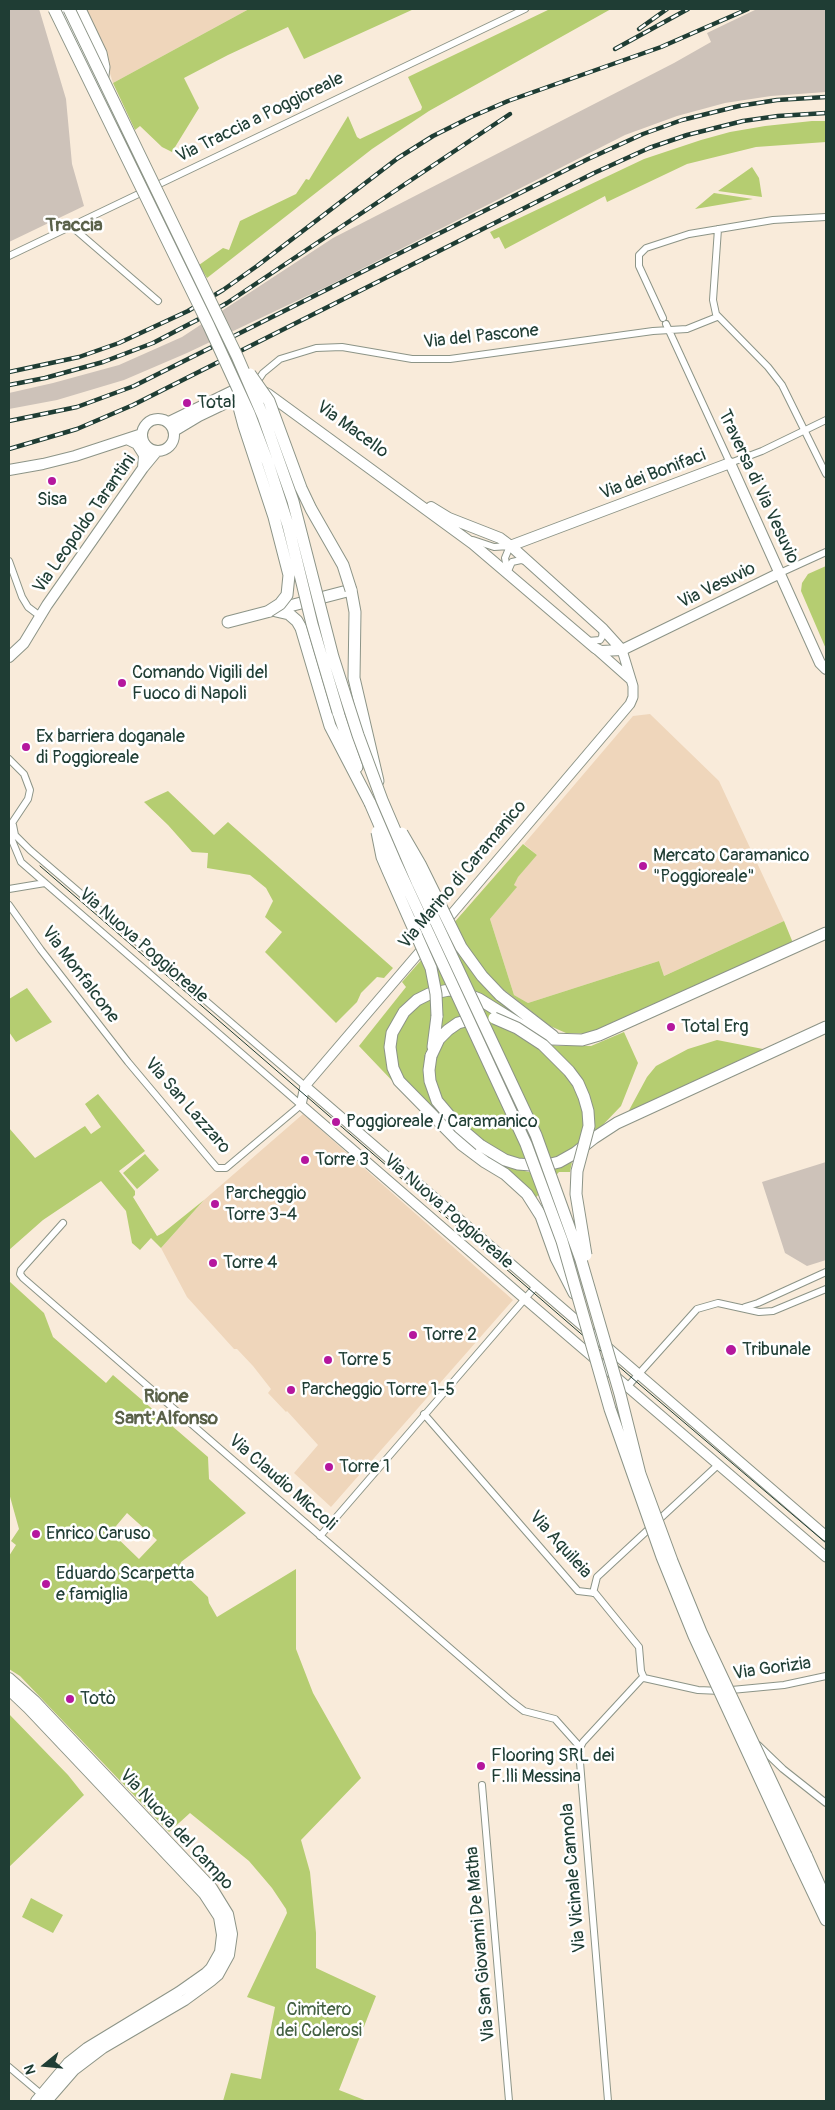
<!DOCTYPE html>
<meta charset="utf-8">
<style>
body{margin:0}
#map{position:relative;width:835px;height:2110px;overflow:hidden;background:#f9ebda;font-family:Pangolin,sans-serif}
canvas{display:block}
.frame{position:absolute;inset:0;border:10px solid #1f3d34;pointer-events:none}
.north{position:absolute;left:20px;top:2040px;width:50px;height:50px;-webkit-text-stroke:4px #fff;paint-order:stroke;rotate:253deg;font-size:14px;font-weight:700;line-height:20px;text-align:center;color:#1f3d34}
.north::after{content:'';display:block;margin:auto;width:18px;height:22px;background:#1f3d34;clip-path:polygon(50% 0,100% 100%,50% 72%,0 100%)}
</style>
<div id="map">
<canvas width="835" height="2110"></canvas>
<div class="frame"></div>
<div class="north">N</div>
</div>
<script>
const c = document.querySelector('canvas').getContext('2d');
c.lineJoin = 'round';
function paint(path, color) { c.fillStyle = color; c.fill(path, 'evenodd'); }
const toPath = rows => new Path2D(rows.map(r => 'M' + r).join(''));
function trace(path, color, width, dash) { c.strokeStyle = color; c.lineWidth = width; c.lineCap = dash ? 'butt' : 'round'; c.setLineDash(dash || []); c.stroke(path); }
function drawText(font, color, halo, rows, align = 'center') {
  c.font = font + ' Pangolin,sans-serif'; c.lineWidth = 5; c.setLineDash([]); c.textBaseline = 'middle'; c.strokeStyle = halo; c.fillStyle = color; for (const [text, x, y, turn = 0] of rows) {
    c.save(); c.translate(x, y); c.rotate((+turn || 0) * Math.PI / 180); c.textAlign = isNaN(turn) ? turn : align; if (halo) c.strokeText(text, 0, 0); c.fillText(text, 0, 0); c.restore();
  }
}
paint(toPath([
 [86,9,249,9,113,83,98,35],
 [650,714,719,781,784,921,664,976,659,961,528,1003,514,995,490,919,516,888,514,885,517,877,537,855,524,844,633,716],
 [303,1114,513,1300,331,1507,294,1473,318,1445,287,1411,286,1412,268,1393,271,1389,253,1366,237,1349,234,1349,187,1297,161,1248,204,1200]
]), '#efd6bb');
paint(toPath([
 [9,9,39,9,40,12,66,99,72,164,84,206,9,242],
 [757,9,826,9,826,92,771,96,725,103,677,116,625,135,328,286,187,353,124,380,57,400,9,409,9,393,53,383,119,365,182,337,333,238,674,63,711,42,707,33],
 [826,1162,826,1260,807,1266,785,1253,762,1182]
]), '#cdc2b9');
paint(toPath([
 [249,9,414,9,304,59,288,27,228,55,184,78,199,108,172,152,162,147,140,126,135,130,113,83],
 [550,9,611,9,429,111,372,149,207,278,199,265,223,248,229,250,240,221,296,194,306,179,309,180,348,116,357,137,360,139,421,110,422,107,408,77],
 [812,121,826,121,826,142,756,147,687,164,607,202,605,196,505,249,499,237,494,239,490,232,644,159,701,140,730,132,765,126],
 [752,167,759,178,762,197,718,191],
 [714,193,753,199,695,209],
 [826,566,826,649,801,591,802,583,808,574],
 [168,791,214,835,228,822,393,968,384,978,377,977,361,993,357,1002,336,1023,265,952,282,932,265,917,273,901,266,888,250,875,207,868,208,853,192,852,168,825,144,802],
 [523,844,537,855,518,877,514,885,517,887,490,919,514,995,528,1003,659,961,664,976,784,921,793,943,591,1034,566,1033,550,1026,494,982,538,1029,479,993,461,986,445,985,424,990,404,1006,386,1036,385,1053,390,1069,398,1069,395,1043,399,1028,416,1005,442,994,463,997,485,1006,544,1043,557,1046,591,1046,624,1032,638,1063,621,1106,598,1130,573,1150,554,1159,526,1161,489,1155,513,1168,533,1173,572,1162,570,1172,559,1172,530,1204,400,1089,359,1046,406,987,402,982],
 [27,988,52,1022,16,1042,9,1032,9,999],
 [717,1040,763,1049,765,1052,627,1114,647,1077,656,1066,688,1049],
 [98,1094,145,1151,119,1171,135,1191,135,1195,133,1197,157,1236,163,1233,204,1200,161,1248,151,1238,140,1250,132,1243,126,1211,101,1181,43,1220,9,1250,9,1128,35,1158,85,1126,91,1134,101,1127,85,1104],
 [145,1154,159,1170,137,1189,123,1173],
 [9,1281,44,1313,53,1337,106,1383,113,1375,208,1457,209,1479,246,1513,181,1562,179,1569,208,1597,209,1603,217,1617,296,1569,296,1649,313,1693,361,1778,301,1840,310,1872,316,1933,316,1968,376,1996,339,2090,367,2101,223,2101,231,2073,261,2079,275,2007,247,1997,287,1913,286,1909,272,1888,249,1861,190,1813,169,1832,20,1676,9,1669,9,1556,16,1545,11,1541,19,1529,9,1493],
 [127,1513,157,1540,139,1559,111,1532],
 [9,1714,68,1775,84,1795,9,1867],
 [31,1898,63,1915,53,1933,22,1917]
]), '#b5cd71');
trace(toPath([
 [224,346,234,366]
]), '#cdc8b9', 6, [6, 3]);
const street = toPath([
 [60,9,179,253],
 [71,226,158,301],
 [718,229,713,300,716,314,768,367,782,385,826,474],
 [9,256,525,9],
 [663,318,639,266,639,255,646,248,689,234,773,220,826,217],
 [666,324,730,463,762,451,826,420],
 [234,366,243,385],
 [257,382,263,373,280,359,316,348,342,347,412,359,450,359,653,331,687,329,717,317],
 [473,540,494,547,510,546],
 [9,561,22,597,28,607,40,616],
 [508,571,512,562,521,560,526,561],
 [508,573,505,558,510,546],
 [780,573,826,552],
 [588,641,600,640,602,637,603,629],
 [9,759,24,774,30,790,28,799,12,823,9,833,21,862,301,1105,226,1168,217,1168,128,1062,41,950,9,905],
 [13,825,15,835,30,850,305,1086],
 [9,889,45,883],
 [63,1223,21,1270,20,1274,23,1278,511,1701,524,1711,555,1719,580,1747],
 [745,1307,758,1303,826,1272],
 [628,1386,697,1309,718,1303,759,1312,773,1311,826,1289],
 [424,1414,578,1591,595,1593,639,1647,641,1671,644,1678,698,1690,721,1691,784,1685,826,1676],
 [320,1536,536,1286],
 [593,1593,597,1577,719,1464],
 [758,1745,783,1769,826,1803],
 [482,1785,509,2101],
 [9,2067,41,2094],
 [608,2101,579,1750,583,1742,643,1677]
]);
const secondary = toPath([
 [596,649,631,680],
 [445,922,630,704,633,697,633,686,622,650],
 [435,934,305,1086,301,1105,525,1299,826,1557],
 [305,1086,826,1536]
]);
const primary = toPath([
 '142 435a16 16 0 1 1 32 0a16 16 0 1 1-32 0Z',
 [169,422,245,385],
 [174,431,199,416,247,393,262,391,268,394,473,544,595,648,601,651,622,650,780,573],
 [127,439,137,444,144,455,143,468],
 [9,470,43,464,75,456,142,434],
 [431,507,449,518,500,538,512,547,603,629,622,650],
 [510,546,730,463,820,663,826,669],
 [9,657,24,643,47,605,143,468,157,451],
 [9,1678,35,1701,212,1888,228,1914,232,1934,229,1955,218,1975,211,1981,185,2000,103,2048,74,2070,47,2101],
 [9,1690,28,1708,204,1894,219,1917,222,1935,220,1952,211,1968,206,1973,179,1992,87,2048,68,2063,36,2101]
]);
const highway = toPath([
 [80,9,101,53,104,67,101,92],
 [276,611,289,614,297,621,301,628,330,726,370,803],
 [228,622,351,590,355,612,354,678,378,781],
 [338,712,357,767],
 [500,995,553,1036],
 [433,1047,437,1016],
 [431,1056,439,1039,448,1030,458,1023,477,1018],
 [480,1145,505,1160,518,1164,543,1166,559,1162,575,1153,594,1138,617,1123,826,1027],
 [574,1293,556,1258,541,1216,527,1194,505,1174,485,1162,461,1144,399,1081,393,1068,390,1047,392,1033,404,1012,417,1000,429,994,449,990,458,991,479,999,537,1035,551,1039,582,1040,599,1035,826,933],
 [806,1855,826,1900],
 [797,1859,826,1920]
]);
trace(street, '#8c9487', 8);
trace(secondary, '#8c9487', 11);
trace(primary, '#8c9487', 12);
trace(highway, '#8c9487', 13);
trace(street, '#fff', 6);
trace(secondary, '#fff', 9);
trace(primary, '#fff', 10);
trace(highway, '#fff', 11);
trace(toPath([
 [40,866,646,1390,826,1543]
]), '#1f3d34', 1);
const rail = toPath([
 [639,29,667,9],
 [615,49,688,9],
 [9,372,79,357,119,343,188,311,223,290,257,266,398,158,433,136,471,117,508,101,661,47,748,9],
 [9,385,45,378,103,362,153,343,199,319,227,303,510,114],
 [9,421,77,407,134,386,588,159,643,134,682,120,739,106,777,100,826,97],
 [9,449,77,429,133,405,594,173,649,148,687,135,743,121,778,116,826,113]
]);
trace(rail, '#1f3d34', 4.5);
trace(rail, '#fff', 2.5, [8]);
const highwayBridge = toPath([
 [54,9,209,326,249,413,268,463,288,525,312,624,338,712],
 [69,9,237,356,263,416,293,501,333,657,358,735,382,800,418,884,536,1135,581,1260,620,1394,640,1474,672,1561,701,1632,806,1855],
 [250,374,269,401,301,488,311,509,343,565,351,590],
 [236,396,244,426,274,517,289,575,287,595,280,604,269,611],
 [370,803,395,861,526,1144,562,1241,610,1409,662,1557,694,1636,797,1859],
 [377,832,382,857,388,871,431,968,436,994,437,1016],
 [402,833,420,864,461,947,482,976,500,995],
 [494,1018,517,1028,543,1045,569,1071,578,1083,584,1097,588,1111,589,1126,577,1171,576,1194,586,1255],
 [431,1056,429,1070,430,1081,437,1101,459,1127,480,1145]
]);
trace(highwayBridge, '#8c9487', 13, []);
trace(highwayBridge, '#fff', 11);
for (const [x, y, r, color] of [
 [187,403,5,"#b5179e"],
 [52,481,5,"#b5179e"],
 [122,683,5,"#b5179e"],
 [26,747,5,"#b5179e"],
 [643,866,5,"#b5179e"],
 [671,1027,5,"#b5179e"],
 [336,1122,5,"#b5179e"],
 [305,1160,5,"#b5179e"],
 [215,1204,5,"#b5179e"],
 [213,1263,5,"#b5179e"],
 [413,1335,5,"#b5179e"],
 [731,1350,6,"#b5179e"],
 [328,1360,5,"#b5179e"],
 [291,1390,5,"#b5179e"],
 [329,1467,5,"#b5179e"],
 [36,1534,5,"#b5179e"],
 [46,1584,5,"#b5179e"],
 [70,1699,5,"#b5179e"],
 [481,1766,5,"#b5179e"]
]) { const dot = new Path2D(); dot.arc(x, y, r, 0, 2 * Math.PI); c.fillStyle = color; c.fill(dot); trace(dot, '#fff', 2); }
drawText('18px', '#1f3d34', '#fff', [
 ["Via Traccia a Poggioreale",260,118,-26],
 ["Via del Pascone",481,337,-6],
 ["Via Macello",352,430,36],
 ["Via dei Bonifaci",653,475,-21],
 ["Traversa di Via Vesuvio",758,487,65],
 ["Via Leopoldo Tarantini",85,524,-55],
 ["Via Vesuvio",717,586,-26],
 ["Via Marino di Caramanico",463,875,-50],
 ["Via Nuova Poggioreale",143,946,41],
 ["Via Monfalcone",80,975,53],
 ["Via San Lazzaro",187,1106,49],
 ["Via Nuova Poggioreale",448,1212,41],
 ["Via Claudio Miccoli",282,1483,41],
 ["Via Aquileia",560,1545,48],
 ["Via Gorizia",772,1669,-8],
 ["Via Nuova del Campo",176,1830,47],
 ["Via Vicinale Cannola",574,1878,-95],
 ["Via San Giovanni De Matha",481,1944,-95]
]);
drawText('18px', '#1f3d34', '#fff', [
 ["Total",197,403],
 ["Sisa",52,500,"center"],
 ["Comando Vigili del",132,673],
 ["Fuoco di Napoli",132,694],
 ["Ex barriera doganale",36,737],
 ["di Poggioreale",36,758],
 ["Mercato Caramanico",653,856],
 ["\"Poggioreale\"",653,877],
 ["Total Erg",681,1027],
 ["Poggioreale / Caramanico",346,1122],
 ["Torre 3",315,1160],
 ["Parcheggio",225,1194],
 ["Torre 3-4",225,1215],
 ["Torre 4",223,1263],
 ["Torre 2",423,1335],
 ["Tribunale",742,1350],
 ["Torre 5",338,1360],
 ["Parcheggio Torre 1-5",301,1390],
 ["Torre 1",339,1467],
 ["Enrico Caruso",46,1534],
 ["Eduardo Scarpetta",56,1574],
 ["e famiglia",56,1595],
 ["Totò",80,1699],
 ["Flooring SRL dei",491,1756],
 ["F.lli Messina",491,1777]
], 'left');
drawText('18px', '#446143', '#fff', [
 ["Cimitero",319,2010],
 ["dei Colerosi",319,2031]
]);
drawText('bold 19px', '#5a6149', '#fff', [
 ["Traccia",74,226],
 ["Rione",166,1397],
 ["Sant'Alfonso",166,1419]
]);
</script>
